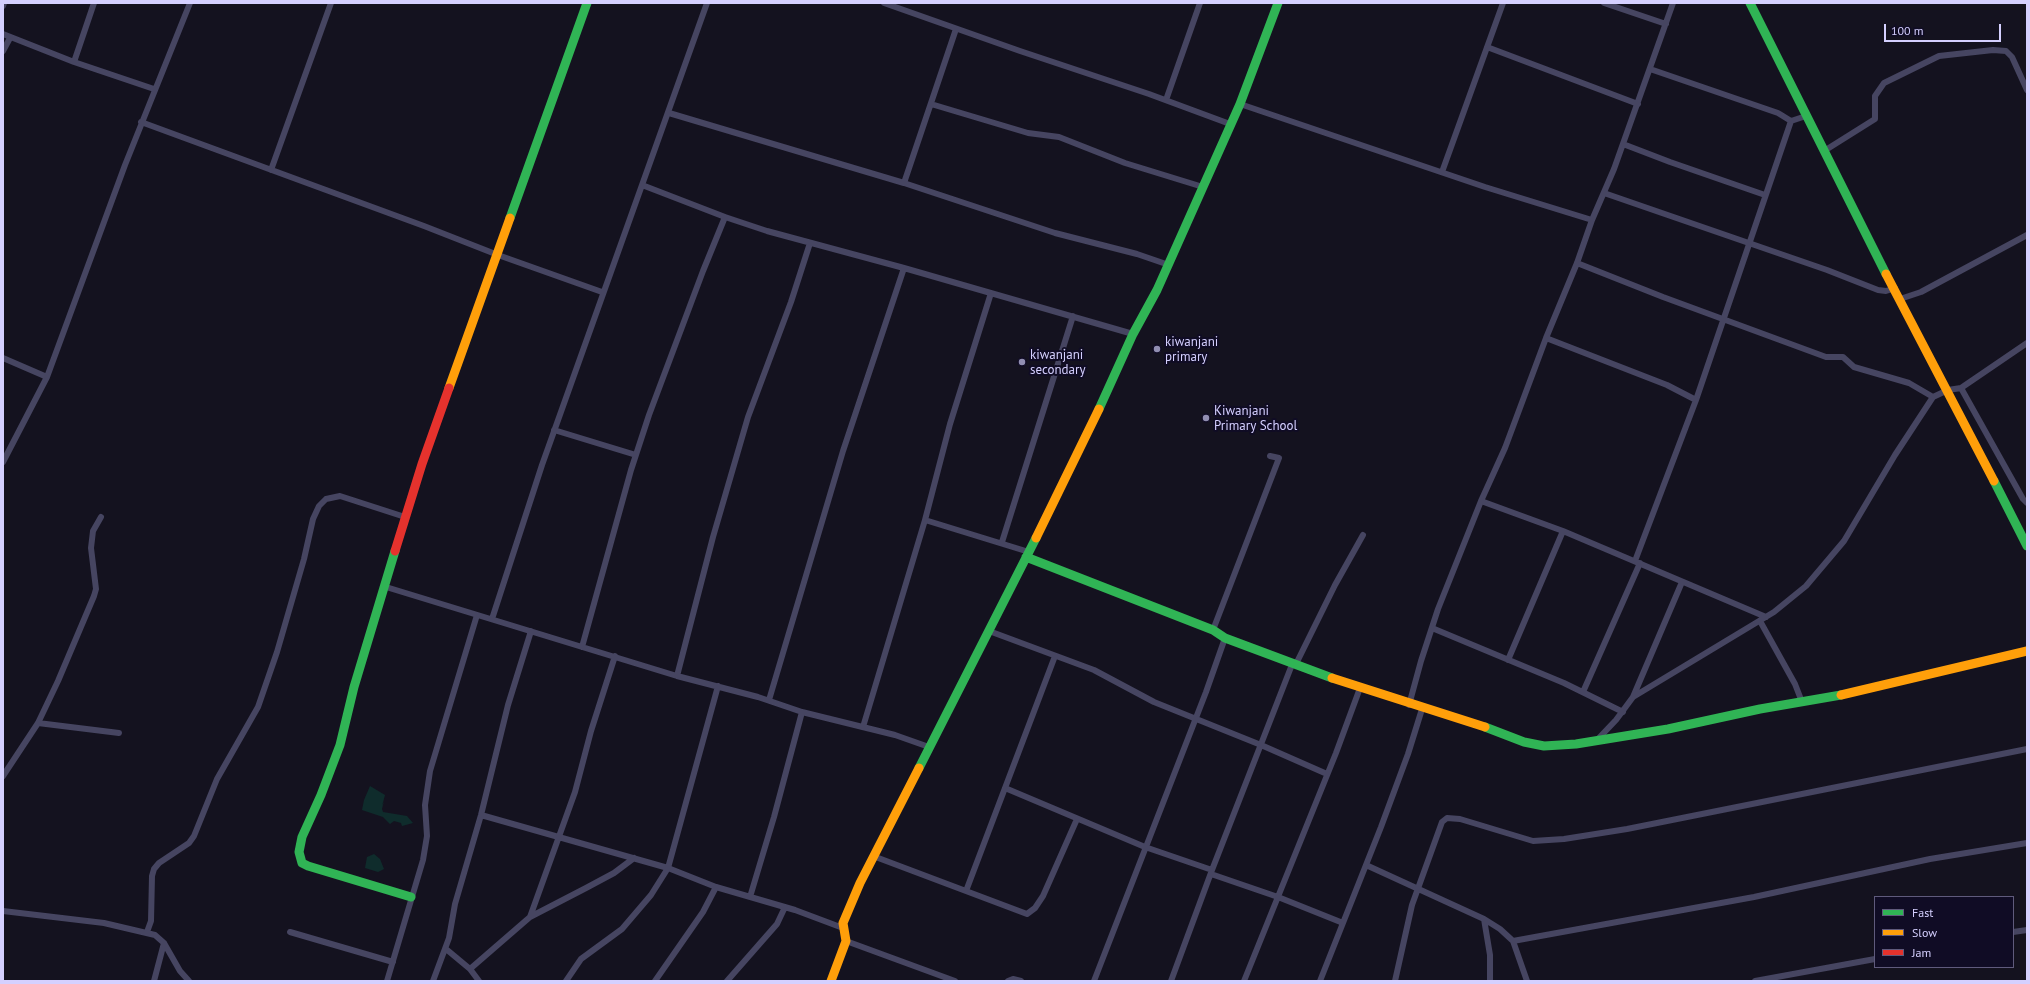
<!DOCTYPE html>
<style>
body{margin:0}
#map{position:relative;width:2030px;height:984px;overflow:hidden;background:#14121f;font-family:"PT Sans",sans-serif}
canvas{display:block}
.frame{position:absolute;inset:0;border:4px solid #d5d0ff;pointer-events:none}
.legend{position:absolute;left:1874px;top:896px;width:140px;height:72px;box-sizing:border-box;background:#100c25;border:1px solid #5f5a7c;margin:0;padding:5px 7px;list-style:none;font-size:12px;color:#d5d0ff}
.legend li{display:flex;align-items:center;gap:8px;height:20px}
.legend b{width:20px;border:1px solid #5f5a7c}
.scale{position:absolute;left:1884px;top:24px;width:117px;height:18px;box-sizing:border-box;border:2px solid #d5d0ff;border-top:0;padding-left:5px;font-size:12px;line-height:14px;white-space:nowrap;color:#d5d0ff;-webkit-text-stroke:3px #100c25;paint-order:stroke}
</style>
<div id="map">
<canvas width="2030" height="984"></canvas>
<div class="frame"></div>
<ul class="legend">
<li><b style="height:5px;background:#30b455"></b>Fast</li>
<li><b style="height:5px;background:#ff9f0a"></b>Slow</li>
<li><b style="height:5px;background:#e5322d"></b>Jam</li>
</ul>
<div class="scale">100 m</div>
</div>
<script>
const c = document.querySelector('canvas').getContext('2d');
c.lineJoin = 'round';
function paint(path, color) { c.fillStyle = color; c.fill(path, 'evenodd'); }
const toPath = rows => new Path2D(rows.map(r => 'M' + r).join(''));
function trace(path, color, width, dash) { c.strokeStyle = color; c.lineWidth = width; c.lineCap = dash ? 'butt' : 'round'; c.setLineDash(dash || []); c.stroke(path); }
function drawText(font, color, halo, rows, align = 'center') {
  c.font = font + ' "PT Sans",sans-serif'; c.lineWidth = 4; c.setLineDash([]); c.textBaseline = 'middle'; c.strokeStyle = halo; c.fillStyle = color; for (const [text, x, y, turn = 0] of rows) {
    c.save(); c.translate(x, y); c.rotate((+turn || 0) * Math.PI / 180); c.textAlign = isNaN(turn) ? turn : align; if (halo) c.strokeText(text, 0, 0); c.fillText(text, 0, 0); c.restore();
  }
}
paint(toPath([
 [370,786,385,795,382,806,384,801,382,809,383,812,407,816,413,823,402,826,401,823,394,821,390,824,383,817,362,810,364,800],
 [374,854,380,859,384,869,378,872,365,868,367,857]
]), '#0f2c2c');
trace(toPath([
 [884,3,1020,51,1149,94,1230,124],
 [1604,3,1666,24],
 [3,6,4,3],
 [3,34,74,62,154,89],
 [1487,47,1638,104],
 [3,51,10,38],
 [74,62,94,3],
 [1650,69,1778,113,1791,121,1806,116],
 [1166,100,1200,3],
 [931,104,1028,133,1059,137,1125,163,1203,187],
 [1240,104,1485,187,1592,220],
 [669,113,904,183,1055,233,1137,254,1169,265],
 [141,122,424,226,498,255,602,292],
 [1623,144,1670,162,1765,195],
 [1824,151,1875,119,1875,96,1884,83,1939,56,1993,50,2006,51,2012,57,2027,90],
 [271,170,331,3],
 [1442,172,1503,3],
 [904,183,956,29],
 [642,185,725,217,767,231,904,268,1133,334],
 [1604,193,1827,270,1878,290,1886,291,1895,288],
 [1577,263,1663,297,1826,357,1843,357,1854,367,1909,383,1933,397,1948,390,1961,388,2027,343],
 [1900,299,1921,292,2027,235],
 [1546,338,1667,385,1696,400],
 [3,358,47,377],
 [1961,388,2023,499,2027,503],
 [554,430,636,455],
 [3,462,47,377,125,165,190,3],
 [1481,501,1563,531,1766,617],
 [925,520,1029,552],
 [1002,542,1073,316],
 [1635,561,1696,400,1791,121],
 [386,587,677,676,758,697,802,712,895,735,929,747],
 [492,619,542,465,707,3],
 [1760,621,1795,684,1802,702],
 [1432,628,1564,683,1623,712],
 [1213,630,1279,458,1270,456],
 [989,631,1094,670,1154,702,1261,745,1327,774],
 [582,647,631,470,649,415,703,271,725,217],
 [1508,660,1563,531],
 [1296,664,1335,585,1363,535],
 [677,676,713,537,748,417,791,302,810,243],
 [1583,692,1640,563],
 [1633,697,1774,612,1806,586,1844,541,1895,455,1933,397],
 [769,700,843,451,904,268],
 [1409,705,1421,661,1438,609,1481,501,1505,448,1546,338,1577,263,1592,220,1614,169,1673,3],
 [38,723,119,733],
 [863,727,925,520,950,424,991,293],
 [1597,740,1616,720,1633,697,1682,582],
 [3,776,38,723,58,681,94,596,96,589,91,548,93,531,101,517],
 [1005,788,1145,847,1212,870],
 [481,815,668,868,716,887,795,910,843,928],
 [873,856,1027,914,1035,908,1043,896,1077,819],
 [1366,865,1484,919,1500,929,1513,941,1527,981],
 [1211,874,1278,897,1343,923],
 [966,891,1055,656],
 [750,897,774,817,802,712],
 [3,911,104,923,155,935,164,943,180,971,189,981],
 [530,917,586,888,614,873,634,858],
 [1484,919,1490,955,1490,981],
 [147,932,151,921,152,876,154,869,159,863,189,843,194,836,217,779,258,707,277,652,304,559,313,519,319,506,326,499,340,496,405,517],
 [290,932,393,962],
 [2013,932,2027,930],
 [846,941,955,981],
 [1513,941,1754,897,1930,859,2027,843],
 [446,949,470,969,479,981],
 [470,969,530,917,575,792,591,731,615,656],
 [154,981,164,943],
 [387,981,423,860,427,836,425,805,430,771,477,615],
 [433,981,449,938,455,904,481,815,508,705,531,631],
 [566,981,581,959,622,929,651,895,668,868,718,686],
 [655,981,703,912,716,887],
 [727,981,777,924,785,907],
 [1008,981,1013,979,1021,981],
 [1094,981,1206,692,1225,638],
 [1171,981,1212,870,1293,662],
 [1244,981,1336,753,1360,688],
 [1320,981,1381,827,1408,754,1422,709],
 [1395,981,1412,905,1442,822,1447,818,1460,819,1533,841,1564,839,1627,829,2027,749],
 [1755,981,1875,959]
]), '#464561', 6);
trace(toPath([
 [1750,3,1886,274],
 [510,218,587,3],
 [1099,409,1133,334,1157,290,1240,104,1278,3],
 [1994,481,2027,546],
 [395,551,354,687,340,745,321,795,302,837,299,852,302,863,308,866,411,897],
 [1026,557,1213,630,1225,638,1332,678],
 [1485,727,1524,742,1544,746,1576,744,1668,729,1760,709,1841,695],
 [919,768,1036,538]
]), '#30b455', 9);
trace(toPath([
 [1886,274,1994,481],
 [449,388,510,218],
 [1036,538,1099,409],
 [1332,678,1485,727],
 [1841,695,2027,651],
 [831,981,846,941,843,923,860,883,919,768]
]), '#ff9f0a', 9);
trace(toPath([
 [395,551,422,464,449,388]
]), '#e5322d', 9);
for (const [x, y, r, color] of [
 [1157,349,4,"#918eb1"],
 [1022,362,4,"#918eb1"],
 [1206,418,4,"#918eb1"]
]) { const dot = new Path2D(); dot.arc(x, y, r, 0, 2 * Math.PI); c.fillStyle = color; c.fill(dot); trace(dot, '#100c25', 1.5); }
drawText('13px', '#d5d0ff', '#100c25', [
 ["kiwanjani",1165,342],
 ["primary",1165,357],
 ["kiwanjani",1030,355],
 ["secondary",1030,370],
 ["Kiwanjani",1214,411],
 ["Primary School",1214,426]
], 'left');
</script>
